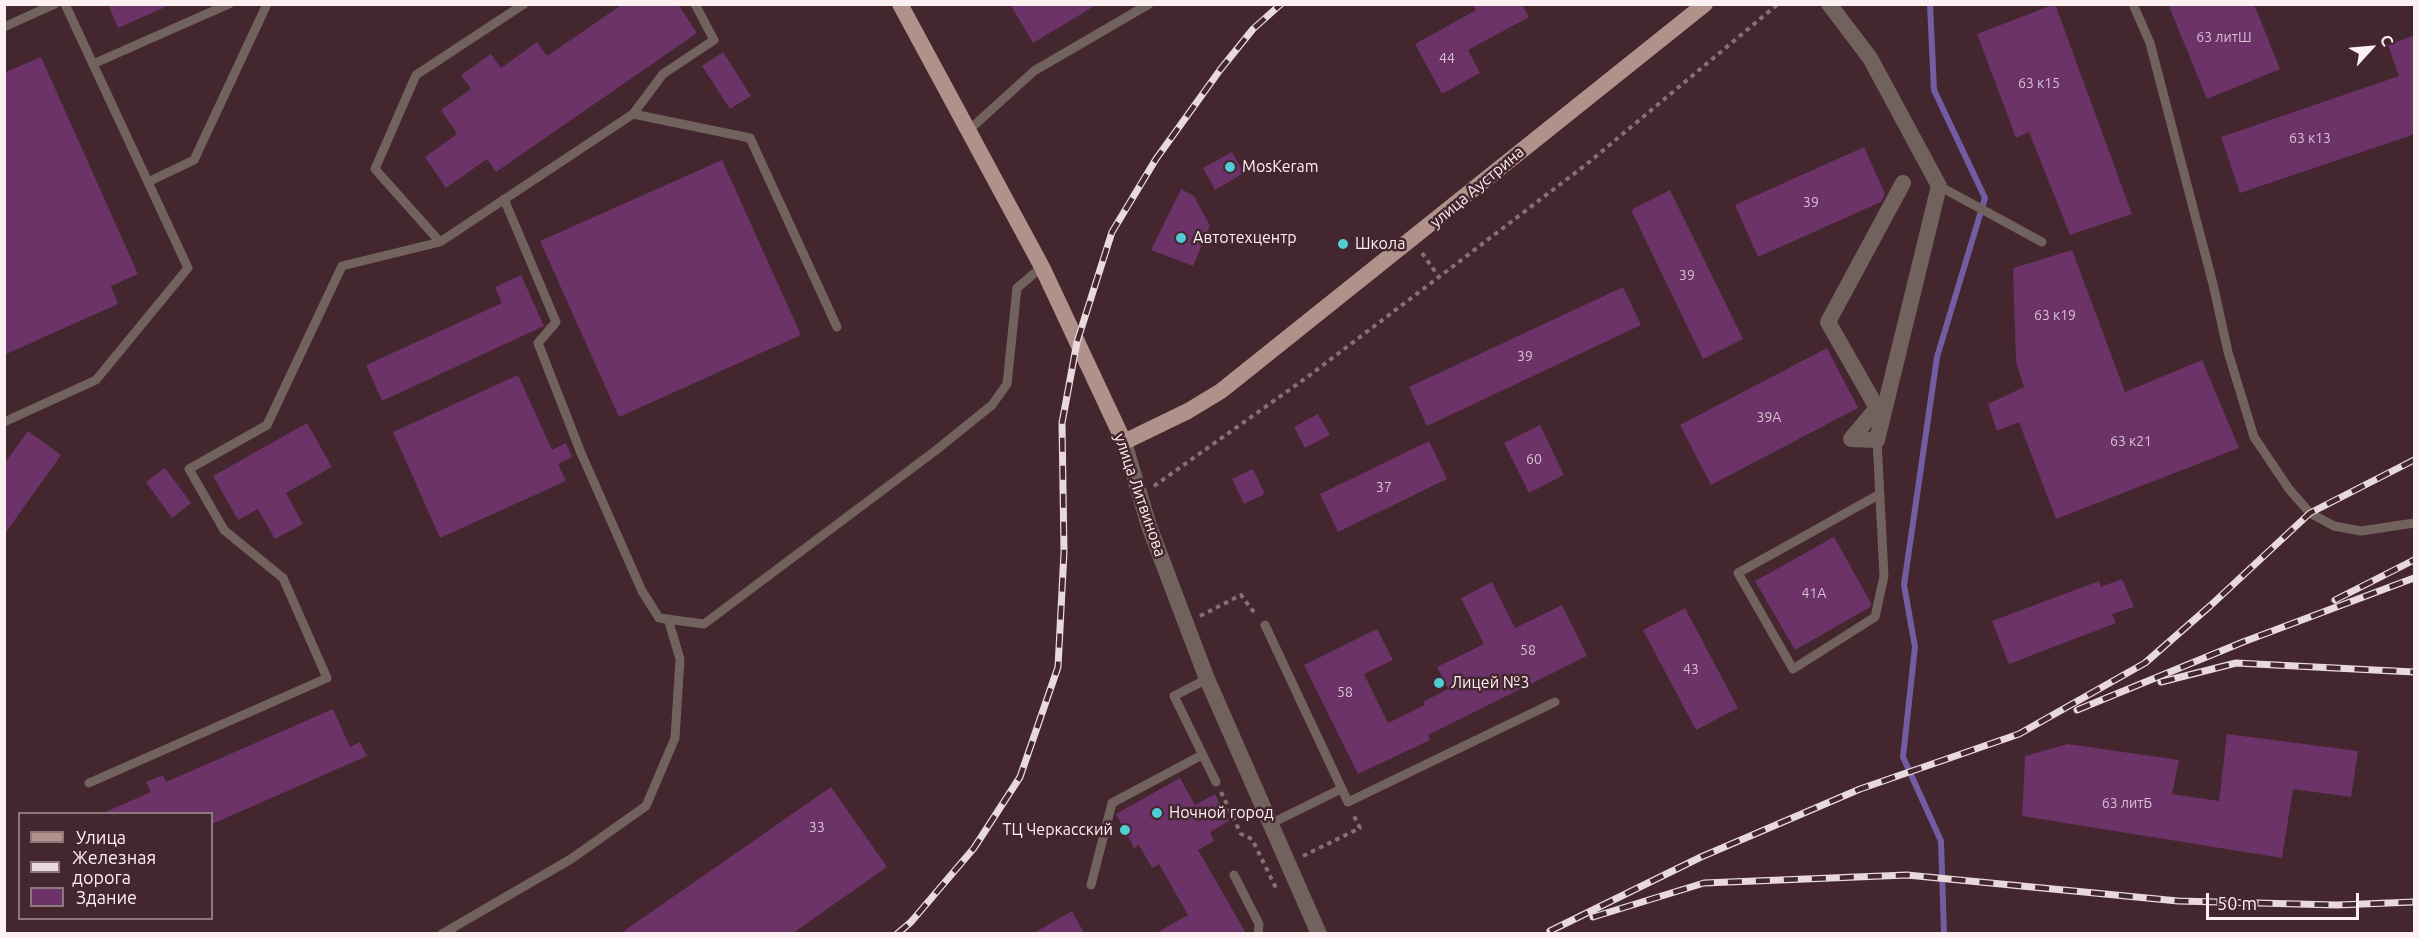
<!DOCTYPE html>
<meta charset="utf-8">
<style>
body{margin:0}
#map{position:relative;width:2419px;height:938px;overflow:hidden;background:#43262e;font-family:Ubuntu,sans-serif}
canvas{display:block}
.frame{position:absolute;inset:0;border:6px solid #fdf0f3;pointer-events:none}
.legend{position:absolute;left:18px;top:812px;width:195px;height:108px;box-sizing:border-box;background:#43262e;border:2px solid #8d777d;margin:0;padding:8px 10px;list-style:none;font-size:18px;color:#fdf0f3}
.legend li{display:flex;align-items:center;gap:12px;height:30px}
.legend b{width:30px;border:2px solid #8d777d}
.north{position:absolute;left:2341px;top:18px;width:60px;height:60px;-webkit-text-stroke:4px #43262e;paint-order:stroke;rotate:64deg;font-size:16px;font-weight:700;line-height:24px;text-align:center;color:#fdf0f3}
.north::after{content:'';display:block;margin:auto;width:21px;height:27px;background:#fdf0f3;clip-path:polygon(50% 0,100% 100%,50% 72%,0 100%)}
.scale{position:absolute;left:2206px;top:893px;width:153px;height:27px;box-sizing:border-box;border:3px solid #fdf0f3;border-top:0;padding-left:8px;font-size:18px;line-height:21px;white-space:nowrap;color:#fdf0f3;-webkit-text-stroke:4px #43262e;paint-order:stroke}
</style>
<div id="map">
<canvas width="2419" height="938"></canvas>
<div class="frame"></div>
<ul class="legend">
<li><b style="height:8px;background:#b1928b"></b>Улица</li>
<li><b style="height:8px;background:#e8d9dc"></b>Железная дорога</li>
<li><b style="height:16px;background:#6b3368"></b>Здание</li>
</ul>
<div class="north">С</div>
<div class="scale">50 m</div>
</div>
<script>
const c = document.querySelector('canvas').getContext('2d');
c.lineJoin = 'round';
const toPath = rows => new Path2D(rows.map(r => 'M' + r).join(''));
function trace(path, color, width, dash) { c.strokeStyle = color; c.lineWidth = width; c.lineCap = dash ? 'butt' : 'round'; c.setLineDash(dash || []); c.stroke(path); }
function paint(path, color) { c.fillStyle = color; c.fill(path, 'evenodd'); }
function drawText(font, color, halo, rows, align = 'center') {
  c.font = font + ' Ubuntu,sans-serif'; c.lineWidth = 5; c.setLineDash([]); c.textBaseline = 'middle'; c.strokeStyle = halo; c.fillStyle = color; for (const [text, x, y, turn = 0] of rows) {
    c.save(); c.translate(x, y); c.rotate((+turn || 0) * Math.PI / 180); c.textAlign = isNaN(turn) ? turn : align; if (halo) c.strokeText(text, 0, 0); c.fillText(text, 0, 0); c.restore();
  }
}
trace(toPath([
 [1930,4,1934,90,1985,198,1937,357,1904,585,1915,647,1903,757,1941,841,1944,934]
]), '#725da2', 6);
paint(toPath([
 [108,4,172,4,118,28],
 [623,4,678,4,697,33,496,172,487,159,446,188,425,157,457,134,441,110,471,89,461,75,491,54,501,68,537,42,547,56],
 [1010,4,1098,4,1033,43],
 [1473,4,1522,4,1529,17,1468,50,1480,73,1442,94,1415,44,1476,10],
 [2055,4,2132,214,2070,235,2029,132,2016,138,1977,34],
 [2168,4,2254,4,2280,69,2207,99],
 [2415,35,2415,134,2240,193,2221,137,2399,76,2388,45],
 [723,52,751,96,730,109,702,66],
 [41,57,138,274,111,286,118,304,4,355,4,73],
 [1864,147,1885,194,1881,202,1758,257,1735,205],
 [1232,152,1244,173,1215,190,1203,168],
 [722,160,801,335,619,417,540,241],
 [1181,189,1194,196,1210,226,1193,266,1151,250],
 [1670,190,1743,339,1703,359,1631,210],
 [2072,250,2125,392,2202,360,2239,448,2056,519,2019,422,1997,431,1988,404,2024,387,2016,362,2013,268],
 [521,275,544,326,382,401,366,365,502,303,495,287],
 [1623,287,1641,325,1427,426,1409,387],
 [1827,348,1858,408,1711,485,1680,425],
 [518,375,552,450,566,443,572,457,558,464,566,481,440,538,393,432],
 [1318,414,1330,435,1305,448,1294,427],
 [307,423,332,467,286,493,303,524,275,539,258,509,238,520,213,476],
 [1540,425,1564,475,1529,493,1504,443],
 [28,431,61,455,4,535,4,464],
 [1429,441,1447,479,1338,532,1320,494],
 [165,468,191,503,172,518,146,482],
 [1253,469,1265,494,1244,504,1232,479],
 [1834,537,1871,603,1870,607,1795,650,1755,581],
 [2122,579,2134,607,2112,614,2116,623,2009,664,1992,621,2099,581,2101,587],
 [1492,582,1515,628,1562,605,1587,656,1428,735,1430,740,1358,774,1304,665,1377,629,1393,660,1364,674,1388,723,1425,705,1423,702,1448,689,1437,667,1484,644,1461,598],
 [1685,608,1738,708,1696,730,1643,630],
 [333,709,350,747,360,742,367,756,212,824,212,813,103,813,151,792,146,782,163,775,166,782],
 [2227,734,2358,751,2351,797,2293,789,2282,858,2022,816,2025,756,2068,744,2179,760,2172,794,2219,801],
 [1180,778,1195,805,1215,794,1229,821,1210,832,1214,841,1198,850,1246,933,1156,933,1188,915,1159,864,1152,868,1139,845,1134,848,1116,814],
 [831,787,887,867,793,933,621,933],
 [1072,911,1084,933,1034,933]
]), '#6b3368');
trace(toPath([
 [1422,253,1439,277,1588,163,1778,4],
 [1154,486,1306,378,1439,277],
 [1200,616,1241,595,1256,615],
 [1221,792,1241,834,1252,839,1277,890],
 [1303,856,1360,828,1353,814]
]), '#866f75', 4, [4.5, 4.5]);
trace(toPath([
 [2133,4,2150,43,2213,284,2228,352,2254,437,2289,489,2310,513,2334,526,2361,531,2414,523],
 [4,27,55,4],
 [93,64,229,4],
 [633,114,663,74,714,40,695,4],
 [969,130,1034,71,1149,4],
 [148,182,194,160,267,4],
 [1939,186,2042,242],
 [504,199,556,322,538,343,581,453,642,591,659,618,704,624,935,451,992,405,1007,384,1017,288,1042,267],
 [440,242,375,169,416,75,524,4],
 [4,422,96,380,188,268,65,4],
 [1877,440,1884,576,1875,617,1793,669,1738,573,1880,494],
 [1265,625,1348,802,1555,702],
 [1207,679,1174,696,1216,782],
 [89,783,327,678,283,578,224,530,189,469,267,425,342,266,440,242,633,114,750,138,837,327],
 [1270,824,1341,789],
 [1234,875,1259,924,1258,934],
 [1091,885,1112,803,1202,755],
 [442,934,571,859,646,806,675,738,680,659,668,619]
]), '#71625e', 9);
trace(toPath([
 [1829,4,1870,58,1939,186,1877,440,1851,439,1877,408,1828,322,1903,183],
 [1124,442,1149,526,1207,679,1319,934]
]), '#71625e', 16);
trace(toPath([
 [900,4,1042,267,1124,442,1188,411,1221,391,1705,4]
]), '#b1928b', 16);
const rail = toPath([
 [2335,600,2414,560],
 [2161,682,2236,663,2414,672],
 [2077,710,2243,642,2414,578],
 [1593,917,1704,883,1907,875,2178,901,2337,905,2414,902],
 [1550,931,1701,857,1860,789,2019,734,2145,663,2210,606,2310,513,2414,460],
 [897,934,911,922,974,848,1020,777,1058,667,1064,552,1062,423,1077,342,1112,232,1156,159,1220,70,1253,29,1281,4]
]);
trace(rail, '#e8d9dc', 7);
trace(rail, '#43262e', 4.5, [14]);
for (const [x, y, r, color] of [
 [1230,167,6,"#51ccd2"],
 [1181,238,6,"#51ccd2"],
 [1343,244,6,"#51ccd2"],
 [1439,683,6,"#51ccd2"],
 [1157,813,6,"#51ccd2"],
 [1125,830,6,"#51ccd2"]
]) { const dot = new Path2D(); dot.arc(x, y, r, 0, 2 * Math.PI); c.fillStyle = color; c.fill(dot); trace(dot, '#43262e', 2); }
drawText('14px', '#d8c1d0', null, [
 ["63 литШ",2224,37],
 ["44",1447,58],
 ["63 к15",2039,83],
 ["63 к13",2310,138],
 ["39",1811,202],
 ["39",1687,275],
 ["63 к19",2055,315],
 ["39",1525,356],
 ["39А",1769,417],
 ["63 к21",2131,441],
 ["60",1534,459],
 ["37",1384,487],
 ["41А",1814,593],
 ["58",1528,650],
 ["43",1691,669],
 ["58",1345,692],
 ["63 литБ",2127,803],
 ["33",817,827]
]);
drawText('16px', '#fdf0f3', '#43262e', [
 ["MosKeram",1242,167],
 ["Автотехцентр",1193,238],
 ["Школа",1355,244],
 ["Лицей №3",1451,683],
 ["Ночной город",1169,813],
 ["ТЦ Черкасский",1113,830,"right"]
], 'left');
drawText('16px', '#fdf0f3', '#43262e', [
 ["улица Аустрина",1477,187,-40],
 ["улица Литвинова",1140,495,71]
]);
</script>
